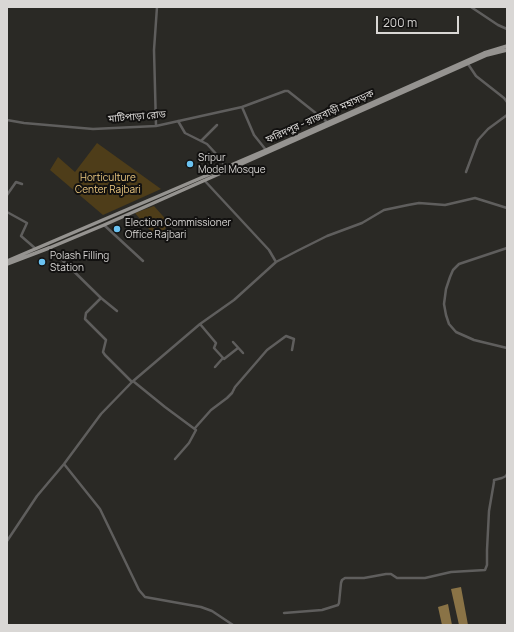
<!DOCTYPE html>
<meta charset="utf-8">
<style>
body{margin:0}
#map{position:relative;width:514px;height:632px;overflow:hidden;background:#2a2925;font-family:Manrope,sans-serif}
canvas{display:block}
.frame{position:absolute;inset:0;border:8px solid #d9d7d5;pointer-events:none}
.scale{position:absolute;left:376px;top:16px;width:83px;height:18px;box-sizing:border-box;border:2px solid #d9d7d5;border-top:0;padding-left:5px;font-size:12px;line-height:14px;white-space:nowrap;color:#d9d7d5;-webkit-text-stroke:3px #121110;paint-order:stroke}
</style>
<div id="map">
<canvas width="514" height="632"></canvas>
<div class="frame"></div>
<div class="scale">200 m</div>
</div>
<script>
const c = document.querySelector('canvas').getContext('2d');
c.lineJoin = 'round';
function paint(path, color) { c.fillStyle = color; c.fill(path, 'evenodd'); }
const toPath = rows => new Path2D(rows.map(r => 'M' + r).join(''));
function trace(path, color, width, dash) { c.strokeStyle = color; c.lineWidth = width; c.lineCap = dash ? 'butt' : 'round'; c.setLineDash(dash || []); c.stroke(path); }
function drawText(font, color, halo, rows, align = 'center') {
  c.font = font + ' Manrope,"Noto Sans Bengali",sans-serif'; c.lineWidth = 4; c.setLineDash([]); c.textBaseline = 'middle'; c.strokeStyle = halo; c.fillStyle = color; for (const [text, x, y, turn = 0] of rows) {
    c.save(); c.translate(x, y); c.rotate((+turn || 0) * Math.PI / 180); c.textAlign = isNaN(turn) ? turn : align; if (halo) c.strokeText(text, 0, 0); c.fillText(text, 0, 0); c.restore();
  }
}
paint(toPath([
 [97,143,161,189,103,215,50,170,58,157,75,172],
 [154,206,170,224,157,237,146,226,135,213]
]), '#4e3d19');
paint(toPath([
 [461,587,468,625,459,625,451,589],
 [448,604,452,625,442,625,438,607]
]), '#8a7346');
trace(toPath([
 [471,7,498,25,507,29],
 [468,64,476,76,504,98,507,102],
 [242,107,285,91,288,91,327,122],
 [7,120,24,123,93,129,156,126,242,107,254,135,266,150],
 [178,121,185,133,207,144,219,157,226,167],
 [156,126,154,50,157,7],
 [201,141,217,125],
 [466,172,478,140,488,129,507,115],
 [204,180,269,250,276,262],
 [7,195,16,182,22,184],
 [7,212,27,223,21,236,36,249],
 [104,225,143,261],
 [49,247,101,298,86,313,85,319,106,340,103,352,105,355,132,382],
 [507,248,459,264,453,270,450,277,446,289,444,304,446,315,449,324,456,332,474,340,507,348],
 [101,298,117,311],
 [200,324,216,343,214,348,224,359,238,348],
 [233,342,243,353],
 [215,367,223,358],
 [133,381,165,407,196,430,189,443,175,459],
 [195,428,211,410,227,398,232,393,235,387,267,350,286,336,294,339,292,350],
 [64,464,100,509,139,590,145,597,201,607,212,611,233,625],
 [7,541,37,496,64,464,101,414,132,382,200,324,234,300,276,262,297,251,327,236,362,223,384,210,408,205,419,203,445,205,475,198,507,208],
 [284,613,322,610,338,605,339,603,341,583,342,580,345,578,364,578,386,574,391,574,397,578,425,578,451,572,485,570,487,565,487,550,489,511,494,482,494,480,502,478,506,476,507,474]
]), '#5f5e5d', 2.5);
trace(toPath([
 [7,261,266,150,484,53,507,46],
 [7,264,49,248,104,225,487,55,507,50]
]), '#959390', 3.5);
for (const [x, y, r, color] of [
 [190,164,4,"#6bc3f2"],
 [117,229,4,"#6bc3f2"],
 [42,262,4,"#6bc3f2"]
]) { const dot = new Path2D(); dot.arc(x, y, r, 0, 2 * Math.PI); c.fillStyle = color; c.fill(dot); trace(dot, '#121110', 1.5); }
drawText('10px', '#d9d7d5', '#121110', [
 ["মাটিপাড়া রোড",137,117,-5],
 ["ফরিদপুর - রাজবাড়ী মহাসড়ক",320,117,-24]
]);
drawText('10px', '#d9d7d5', '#121110', [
 ["Sripur",198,158],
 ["Model Mosque",198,170],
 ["Election Commissioner",125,223],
 ["Office Rajbari",125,235],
 ["Polash Filling",50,256],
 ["Station",50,268]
], 'left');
drawText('10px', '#ecc880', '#121110', [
 ["Horticulture",108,178],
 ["Center Rajbari",108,190]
]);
</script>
